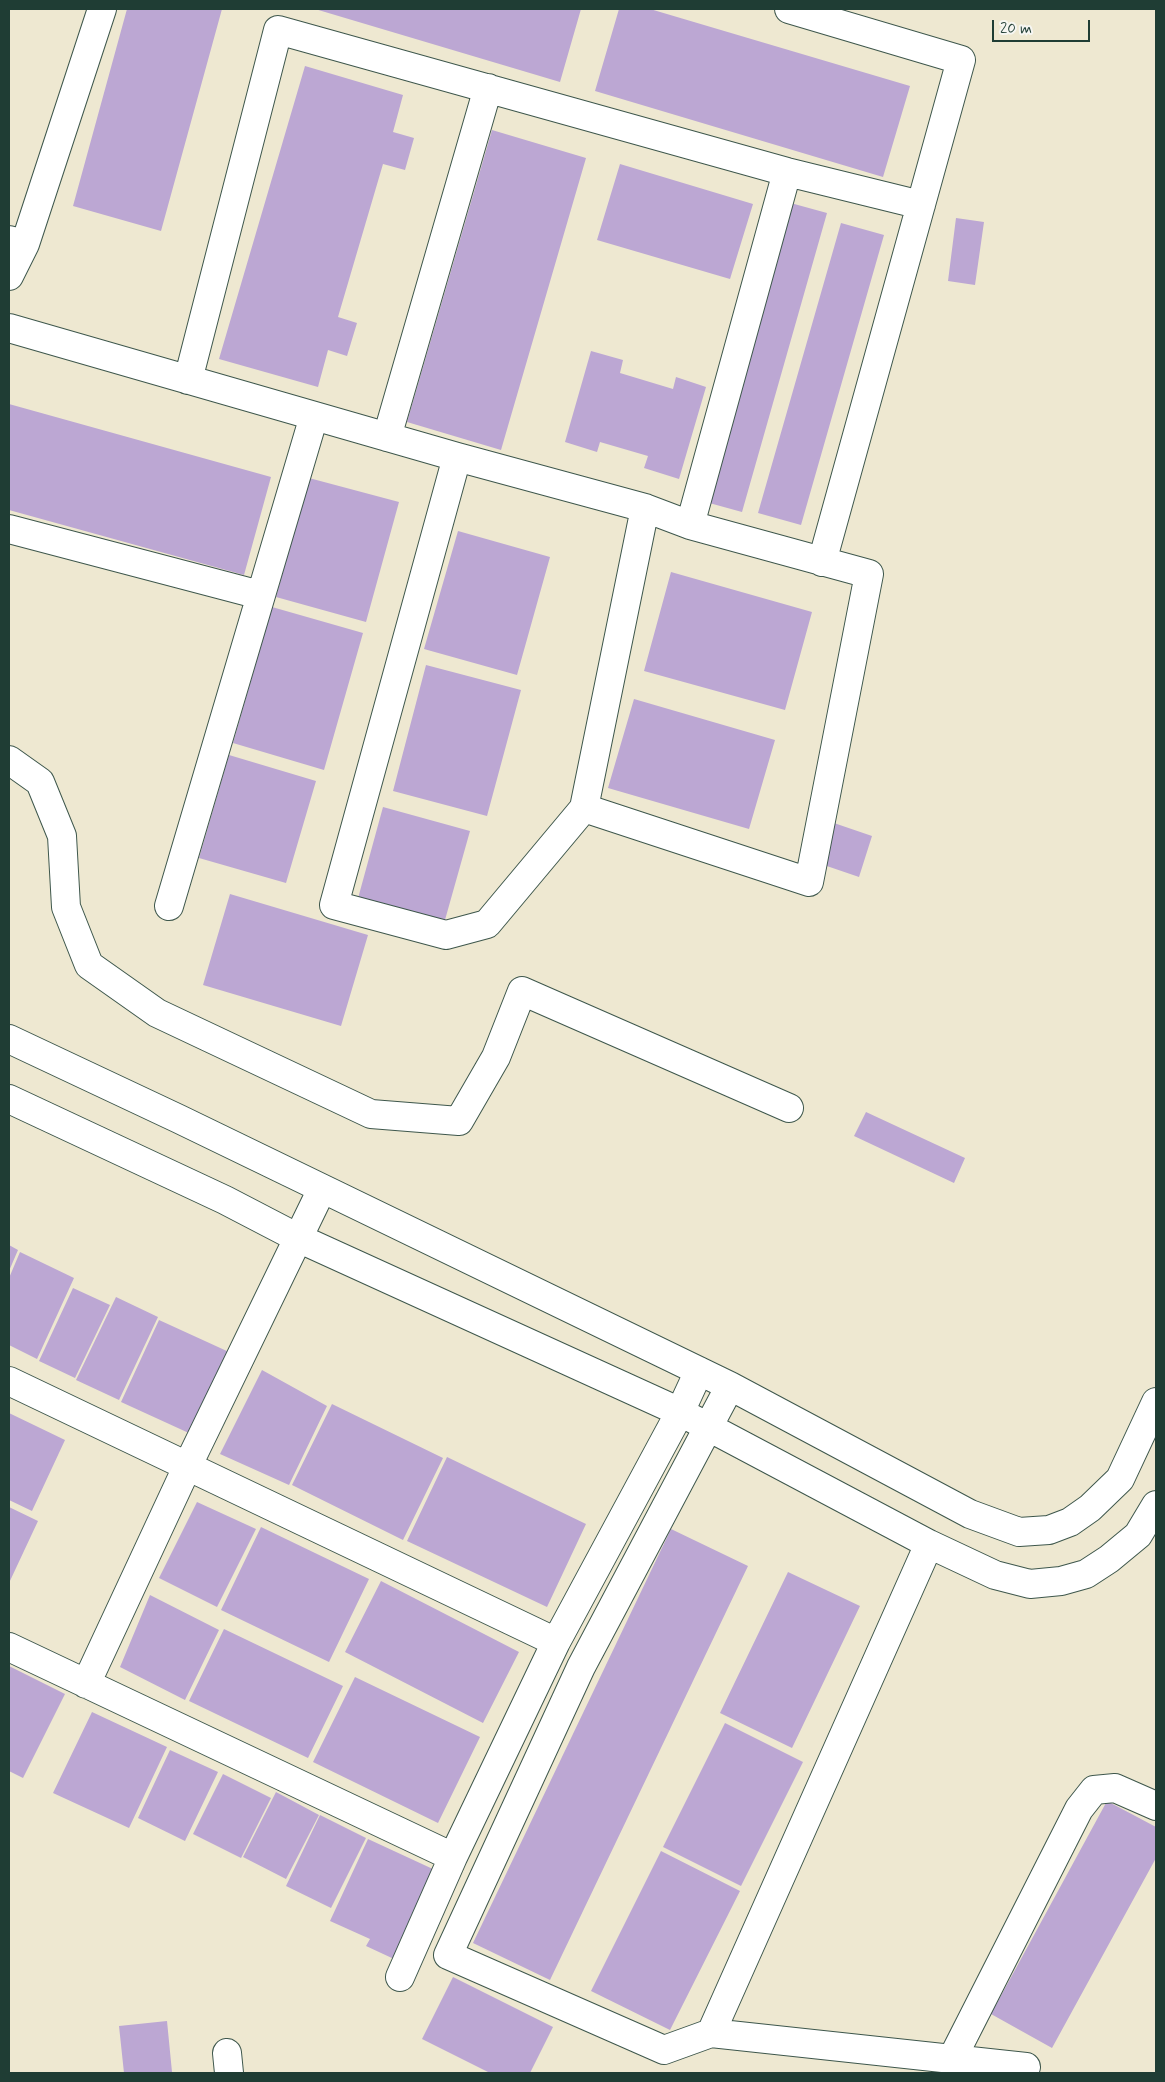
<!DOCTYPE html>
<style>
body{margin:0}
#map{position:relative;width:1165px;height:2082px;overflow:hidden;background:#eee8d1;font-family:Mynerve,sans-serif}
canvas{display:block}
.frame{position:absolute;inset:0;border:10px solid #1f3d34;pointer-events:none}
.scale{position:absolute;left:992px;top:20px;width:98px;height:22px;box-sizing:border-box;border:2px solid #1f3d34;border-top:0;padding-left:6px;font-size:15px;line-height:18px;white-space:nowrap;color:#1f3d34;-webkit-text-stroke:4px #f6f6f2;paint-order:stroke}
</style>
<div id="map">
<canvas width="1165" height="2082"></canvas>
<div class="frame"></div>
<div class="scale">20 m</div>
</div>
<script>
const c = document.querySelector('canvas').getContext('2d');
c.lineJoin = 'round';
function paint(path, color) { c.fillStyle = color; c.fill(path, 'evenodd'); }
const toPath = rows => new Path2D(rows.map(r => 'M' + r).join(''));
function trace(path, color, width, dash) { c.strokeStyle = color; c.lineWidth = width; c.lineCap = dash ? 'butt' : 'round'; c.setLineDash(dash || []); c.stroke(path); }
paint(toPath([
 [127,9,222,9,161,231,73,206],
 [315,9,581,9,560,82],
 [619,9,650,9,910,86,883,177,595,91],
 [305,66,403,95,393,132,414,138,405,170,383,164,338,317,357,323,347,356,328,350,318,387,219,359],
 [492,130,586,158,501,450,407,422],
 [620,164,753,204,730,279,597,240],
 [787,202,827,213,742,512,702,501],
 [956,218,984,222,975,285,948,281],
 [841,223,884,235,801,525,758,513],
 [591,351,623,360,620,373,673,389,676,377,706,387,679,479,644,468,648,456,600,442,597,452,565,442],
 [9,404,271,477,244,575,9,510],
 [309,478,399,502,366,622,276,597],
 [458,531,550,557,517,675,424,649],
 [671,572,812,612,785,710,644,671],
 [272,607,363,633,324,770,233,743],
 [426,665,521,690,487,816,393,791],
 [634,699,775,740,749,829,608,788],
 [229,755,316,781,286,883,199,858],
 [383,807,470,831,443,927,357,902],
 [831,822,872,836,859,877,818,863],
 [230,894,368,935,341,1026,203,985],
 [866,1112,965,1158,954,1183,854,1136],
 [9,1245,18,1250,9,1271],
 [20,1252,74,1278,37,1359,9,1345,9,1278],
 [73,1288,110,1305,75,1378,39,1361],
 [116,1297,158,1317,119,1400,76,1380],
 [159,1320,229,1352,191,1434,121,1402],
 [262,1370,327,1406,289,1485,220,1454],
 [332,1404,443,1458,403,1540,292,1485],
 [9,1413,65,1440,32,1511,9,1500],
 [447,1457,586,1524,547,1607,407,1541],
 [197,1502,256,1529,217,1607,159,1578],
 [9,1507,38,1521,9,1583],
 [261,1527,369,1579,329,1662,221,1610],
 [671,1529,748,1566,550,1980,473,1943],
 [788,1572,860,1606,792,1748,720,1713],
 [381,1581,519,1652,483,1723,345,1652],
 [150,1595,219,1630,185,1700,120,1667],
 [224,1629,343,1686,308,1758,189,1701],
 [9,1666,65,1694,23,1778,9,1771],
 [355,1677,480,1737,438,1823,313,1762],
 [92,1712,167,1747,129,1828,53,1793],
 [725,1723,803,1762,741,1886,663,1847],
 [170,1750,218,1772,185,1841,138,1818],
 [223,1774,271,1798,241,1858,193,1834],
 [276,1792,319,1815,286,1879,243,1857],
 [1107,1801,1156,1827,1156,1858,1052,2048,991,2014],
 [320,1815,366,1838,331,1908,286,1886],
 [368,1839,435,1870,394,1959,366,1946,370,1939,330,1921],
 [661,1851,740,1891,670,2030,591,1991],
 [453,1977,553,2027,530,2073,490,2073,422,2039],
 [167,2021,172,2072,124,2073,119,2026]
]), '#bca7d3');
const street = toPath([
 [789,9,961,60,822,562],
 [9,240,25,244,102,9],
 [9,276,25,244],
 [9,328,457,457,645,508,690,525,869,574,809,882,584,808,645,508],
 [188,380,278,30,787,172,921,205],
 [387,437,488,88],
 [457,457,334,905,446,935,487,924,584,808],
 [690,525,787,172],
 [9,529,260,595],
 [9,760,40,782,62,836,66,907,89,965,157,1013,371,1114,459,1121,496,1057,522,991,789,1108],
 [169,906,314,416],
 [9,1039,179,1119,730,1386,970,1514,1019,1532,1049,1530,1070,1522,1090,1508,1120,1479,1156,1402],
 [9,1099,225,1200,298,1238,680,1412,929,1544,995,1575,1030,1584,1061,1581,1086,1574,1109,1559,1138,1535,1156,1505],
 [9,1381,556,1642],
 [730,1386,581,1667,448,1955,664,2050,711,2033,1026,2067],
 [9,1647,453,1857],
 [86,1684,188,1465,322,1189],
 [400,1977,453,1857,556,1642,680,1412,699,1371],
 [711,2033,929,1544],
 [227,2053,229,2073],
 [952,2059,1079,1809,1094,1790,1115,1788,1156,1806]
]);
trace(street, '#3e574c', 30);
trace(street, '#fff', 28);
</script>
